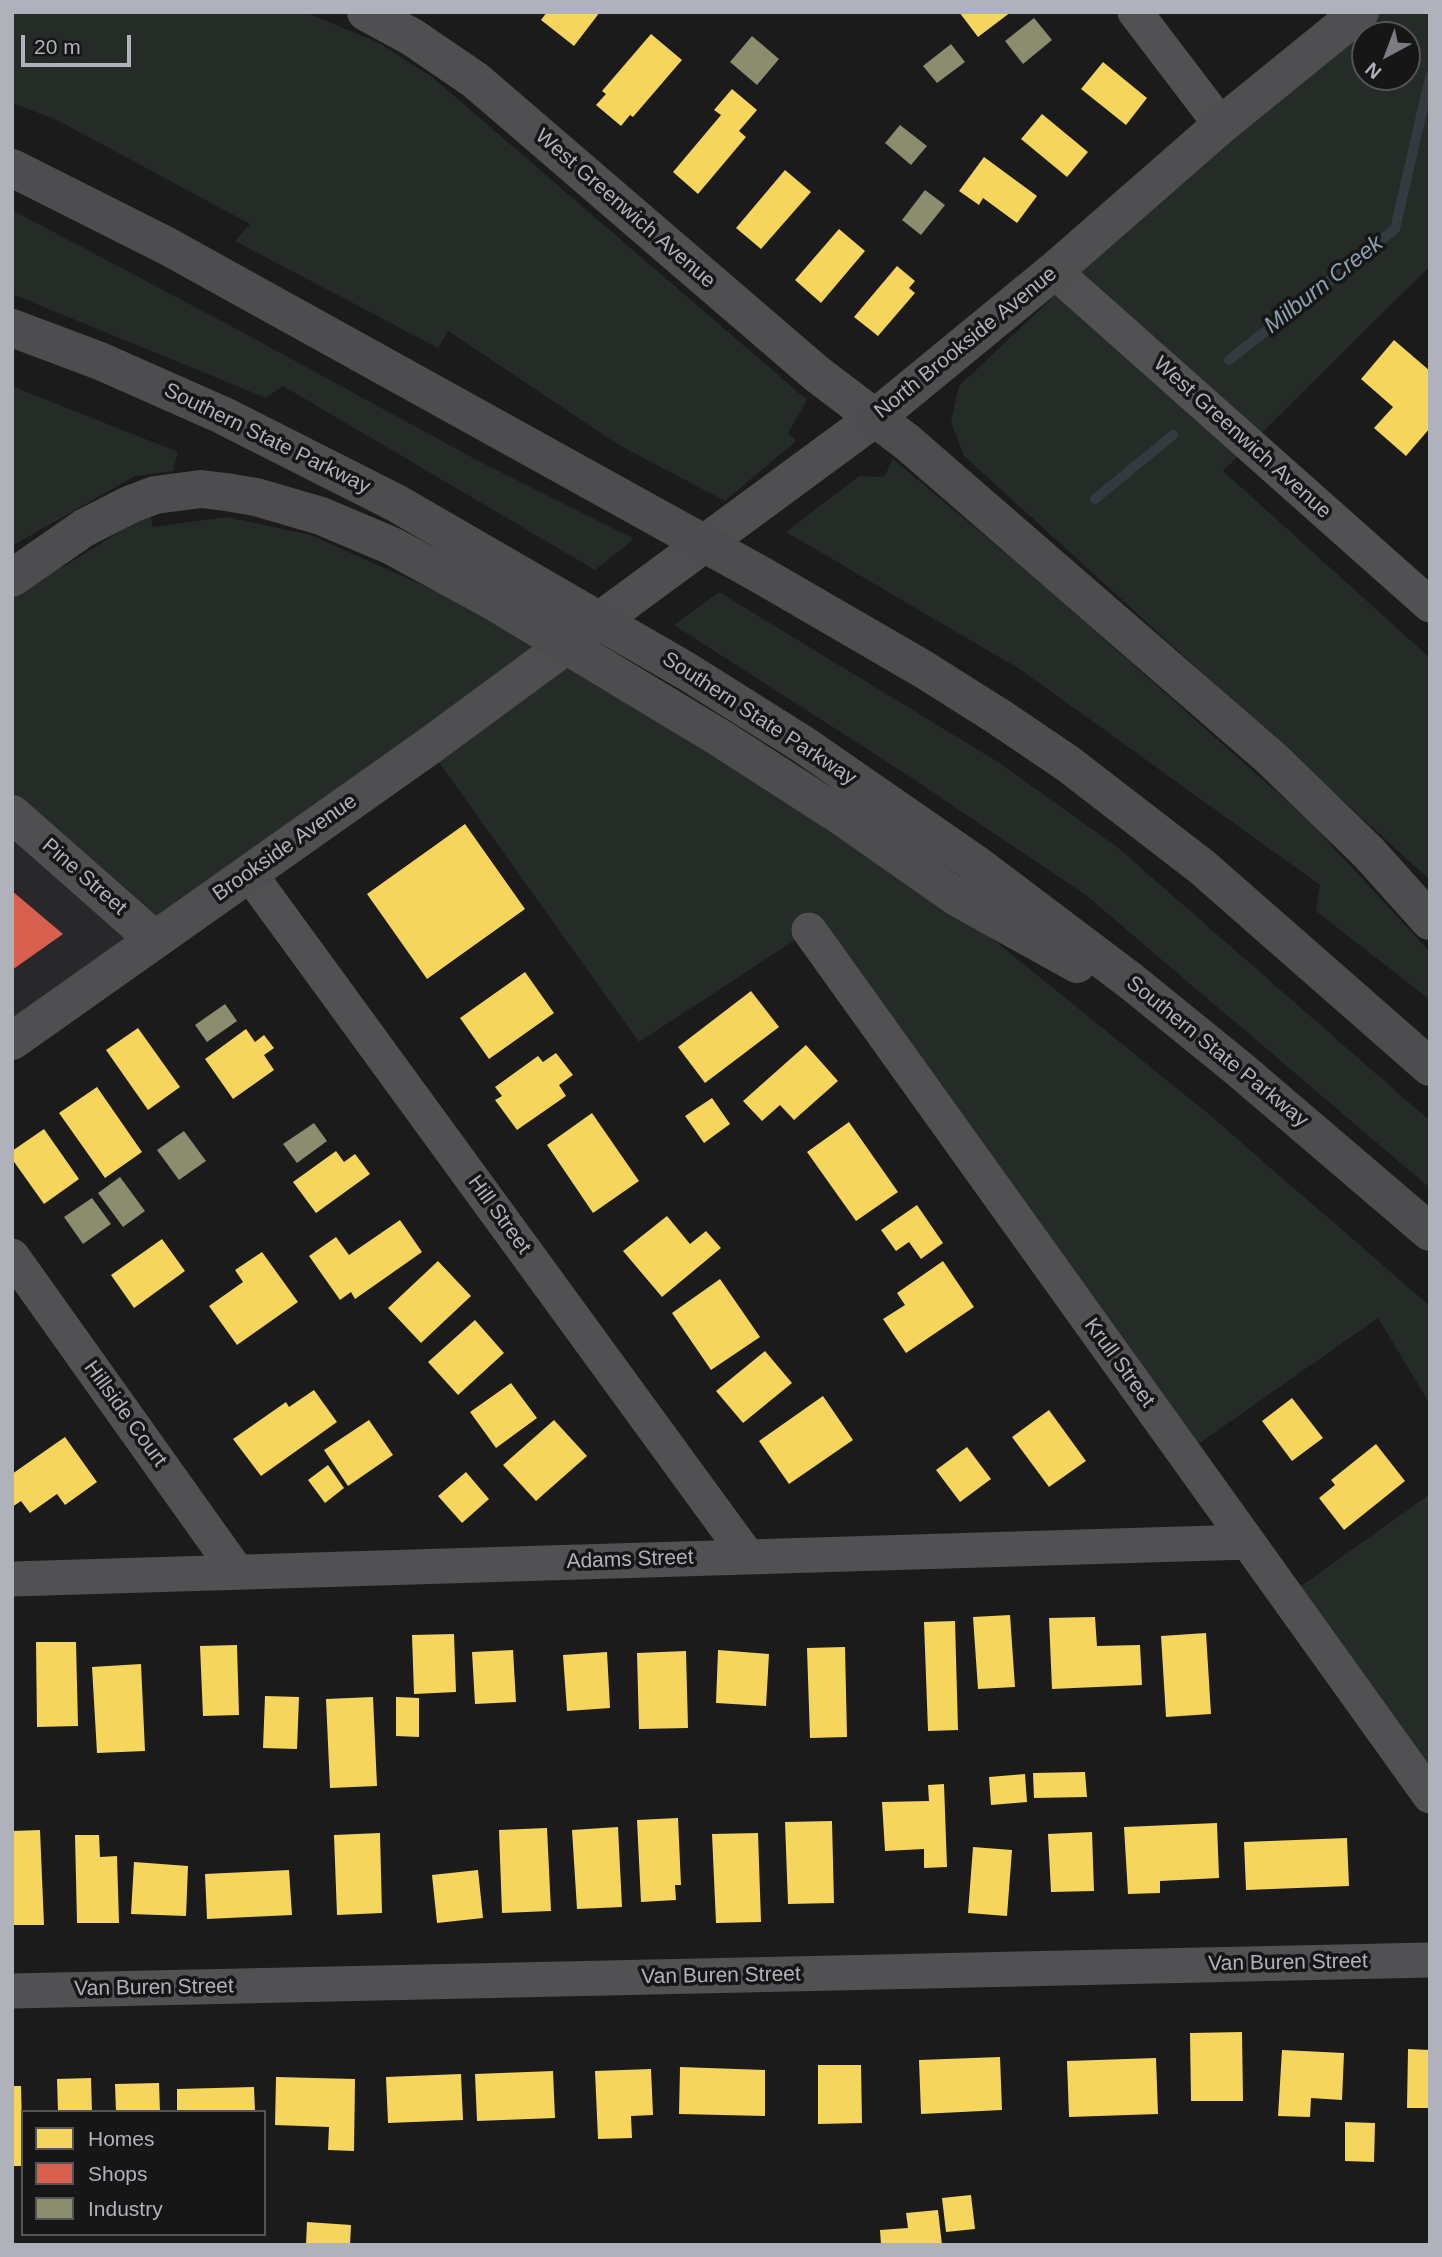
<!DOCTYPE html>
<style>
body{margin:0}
#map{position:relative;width:1442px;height:2257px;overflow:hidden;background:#1b1b1c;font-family:Arial,sans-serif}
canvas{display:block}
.frame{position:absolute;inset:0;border:14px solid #afb2ba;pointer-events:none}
.legend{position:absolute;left:21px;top:2110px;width:245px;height:126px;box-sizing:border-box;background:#161617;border:2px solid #535458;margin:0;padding:9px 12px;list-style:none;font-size:21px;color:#afb2ba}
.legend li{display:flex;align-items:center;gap:14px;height:35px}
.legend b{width:35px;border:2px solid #535458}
.north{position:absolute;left:1351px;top:21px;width:70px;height:70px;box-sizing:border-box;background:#161617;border:2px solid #535458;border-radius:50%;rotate:221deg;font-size:19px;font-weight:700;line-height:28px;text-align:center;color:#afb2ba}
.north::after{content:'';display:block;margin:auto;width:24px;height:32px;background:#7b7d83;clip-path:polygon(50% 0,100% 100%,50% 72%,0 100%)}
.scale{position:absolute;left:21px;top:35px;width:110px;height:32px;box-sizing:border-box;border:4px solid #afb2ba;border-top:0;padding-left:9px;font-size:21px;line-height:24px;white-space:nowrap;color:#afb2ba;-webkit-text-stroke:5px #161617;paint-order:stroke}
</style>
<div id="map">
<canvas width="1442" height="2257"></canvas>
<div class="frame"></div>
<ul class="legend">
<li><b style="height:19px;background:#f6d55c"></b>Homes</li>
<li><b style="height:19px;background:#d6604d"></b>Shops</li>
<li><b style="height:19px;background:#8c8c6e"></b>Industry</li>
</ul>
<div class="north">N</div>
<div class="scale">20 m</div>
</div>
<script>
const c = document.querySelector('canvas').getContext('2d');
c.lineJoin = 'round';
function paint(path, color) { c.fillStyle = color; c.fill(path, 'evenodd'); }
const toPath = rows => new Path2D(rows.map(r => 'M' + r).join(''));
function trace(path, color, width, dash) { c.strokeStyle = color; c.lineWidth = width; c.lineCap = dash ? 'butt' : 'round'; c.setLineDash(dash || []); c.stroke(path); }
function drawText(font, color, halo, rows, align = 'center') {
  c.font = font + ' Arial,sans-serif'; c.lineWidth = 7; c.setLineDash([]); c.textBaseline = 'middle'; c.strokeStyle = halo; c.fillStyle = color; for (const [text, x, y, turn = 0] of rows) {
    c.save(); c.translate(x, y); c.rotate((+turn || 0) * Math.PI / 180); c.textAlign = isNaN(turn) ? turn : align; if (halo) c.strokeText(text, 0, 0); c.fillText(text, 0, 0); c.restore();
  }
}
paint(toPath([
 [12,814,155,940,12,1041]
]), '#28282a');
paint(toPath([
 [12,12,305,12,379,43,432,77,807,400,788,433,796,441,725,501,617,444,448,331,438,348,235,241,250,224,57,120,12,103],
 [1370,12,1430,12,1430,266,1223,471,1430,658,1430,880,964,456,951,422,959,386,1225,135],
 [1365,35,1407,35,1407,77,1365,77],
 [12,210,229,325,475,459,634,539,595,570,283,386,266,398,12,294],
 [12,386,178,452,173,471,135,476,12,546],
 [893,459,1047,588,1307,819,1430,952,1430,1000,1316,911,1320,885,1021,670,786,532,859,476,884,477],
 [151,512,152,527,227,517,311,535,518,628,910,872,1206,1112,1430,1306,1430,1404,1378,1318,1184,1454,809,931,639,1042,428,747,155,940,12,814,12,599,60,567,63,567],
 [719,592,998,762,1117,847,1430,1121,1430,1188,1087,896,909,776,674,625],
 [1430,1494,1430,1795,1287,1596]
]), '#252b26');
paint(toPath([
 [547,12,600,12,574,46,541,20],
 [959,12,1011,12,978,37],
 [651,34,682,60,633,117,630,115,621,126,596,105,606,94,602,91],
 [1103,62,1147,98,1126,125,1081,89],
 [732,89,757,110,739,131,746,137,698,194,673,172,721,115,714,110],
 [1042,114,1088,152,1067,177,1021,139],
 [984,157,1037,196,1017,223,983,198,979,205,959,191],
 [785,170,811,192,761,249,736,228],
 [839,229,865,251,821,303,795,280],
 [897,266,915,281,909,288,915,293,878,336,854,317],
 [1394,340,1430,371,1430,428,1406,456,1374,428,1393,407,1361,379],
 [465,824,525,909,427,979,367,894],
 [525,972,554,1013,489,1059,460,1018],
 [751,991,779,1027,705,1083,678,1047],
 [138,1028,180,1087,148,1110,106,1050],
 [246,1029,255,1042,264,1035,274,1048,264,1055,274,1070,233,1099,205,1059],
 [806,1045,838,1081,794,1120,780,1105,762,1121,743,1101],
 [556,1053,573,1075,559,1085,566,1096,517,1130,495,1100,502,1096,495,1087,538,1056,543,1062],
 [97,1087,142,1152,105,1178,59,1113],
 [712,1098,730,1124,704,1143,685,1116],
 [592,1113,639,1181,593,1213,547,1145],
 [849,1122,898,1192,856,1221,807,1152],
 [44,1129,79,1179,44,1204,12,1159,12,1151],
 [336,1151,344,1162,355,1154,370,1174,316,1213,293,1182],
 [917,1205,943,1243,921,1259,909,1242,896,1251,881,1230],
 [667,1216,690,1244,706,1231,721,1248,662,1297,623,1251],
 [400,1220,422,1252,355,1299,351,1292,340,1300,309,1256,336,1237,349,1255],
 [162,1239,185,1271,134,1308,111,1275],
 [262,1252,298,1302,237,1345,209,1306,243,1282,235,1270],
 [438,1261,471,1296,421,1343,388,1308],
 [943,1261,974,1307,906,1353,883,1319,905,1305,897,1293],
 [720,1279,760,1337,711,1370,672,1313],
 [475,1320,504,1353,458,1395,428,1362],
 [765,1351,792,1383,743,1423,716,1391],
 [511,1383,537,1418,496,1448,470,1412],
 [314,1390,337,1422,261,1476,233,1439,286,1402,289,1407],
 [823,1396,853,1440,789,1484,759,1441],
 [1292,1398,1323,1438,1292,1461,1262,1421],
 [1049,1410,1086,1461,1049,1487,1012,1437],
 [369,1420,393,1455,348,1486,324,1450],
 [554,1420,587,1456,536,1501,503,1465],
 [65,1437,97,1482,65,1505,57,1494,30,1513,21,1501,12,1507,12,1474],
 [1376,1444,1405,1481,1344,1530,1319,1498,1335,1485,1331,1480],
 [967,1447,991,1479,960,1502,936,1470],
 [328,1465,344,1488,325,1503,308,1480],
 [466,1472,489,1499,462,1523,438,1496],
 [1010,1615,1015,1687,978,1689,973,1617],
 [1095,1617,1097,1646,1140,1645,1142,1685,1052,1689,1049,1618],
 [955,1621,958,1730,928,1731,924,1622],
 [1206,1633,1211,1714,1166,1717,1161,1636],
 [454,1634,456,1692,414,1694,412,1635],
 [36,1642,76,1642,78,1726,37,1727],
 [237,1645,239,1715,203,1716,200,1646],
 [845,1647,847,1737,810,1738,807,1648],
 [513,1650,516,1702,475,1704,472,1652],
 [718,1650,769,1654,766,1706,716,1703],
 [686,1651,688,1728,639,1729,637,1653],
 [607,1652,610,1708,567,1711,563,1655],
 [141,1664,145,1751,97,1753,92,1667],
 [265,1696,299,1697,297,1749,263,1748],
 [373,1697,377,1786,330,1788,326,1699],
 [396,1697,419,1698,419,1737,396,1736],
 [1085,1772,1087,1797,1034,1798,1033,1773],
 [1025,1774,1027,1802,991,1805,989,1777],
 [944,1784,947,1867,924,1868,924,1849,885,1851,882,1802,929,1801,928,1785],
 [678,1818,681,1885,675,1885,676,1900,641,1902,637,1820],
 [832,1821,834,1903,788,1904,785,1822],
 [1217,1823,1219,1878,1160,1881,1160,1893,1128,1894,1124,1827],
 [618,1827,622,1907,577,1909,572,1830],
 [547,1828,551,1911,502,1913,499,1830],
 [40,1830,44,1925,12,1925,12,1831],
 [1092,1832,1094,1891,1051,1892,1048,1834],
 [380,1833,382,1913,337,1915,334,1835],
 [758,1833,761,1922,716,1923,712,1834],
 [75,1835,99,1835,100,1857,117,1856,119,1923,77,1923],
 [1347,1838,1349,1886,1246,1890,1244,1842],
 [973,1847,1012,1850,1007,1916,968,1913],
 [134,1862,188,1866,186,1916,131,1914],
 [289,1870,292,1915,207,1919,205,1874],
 [478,1870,483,1918,437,1923,432,1875],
 [1242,2032,1243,2101,1191,2101,1190,2033],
 [1408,2049,1430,2050,1430,2108,1407,2108],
 [1282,2050,1344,2053,1342,2100,1311,2098,1310,2117,1278,2116],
 [1000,2057,1002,2110,921,2114,919,2060],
 [1156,2058,1158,2114,1069,2117,1067,2061],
 [818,2065,861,2065,862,2123,818,2124],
 [680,2067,765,2070,765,2116,679,2114],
 [651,2069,653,2115,631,2116,632,2138,598,2139,595,2071],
 [553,2071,555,2118,477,2121,475,2074],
 [461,2074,463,2120,388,2123,386,2077],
 [276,2077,355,2079,354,2151,328,2150,329,2127,275,2125],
 [91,2078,92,2112,58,2112,57,2079],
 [159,2083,160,2112,116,2112,115,2084],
 [12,2086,21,2086,23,2166,12,2166],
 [254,2087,255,2112,177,2112,177,2089],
 [1345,2122,1375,2123,1374,2162,1345,2161],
 [971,2195,975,2229,946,2232,942,2198],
 [938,2210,942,2245,881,2245,880,2230,908,2228,906,2213],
 [307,2222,351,2225,350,2245,306,2245]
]), '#f6d55c');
paint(toPath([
 [12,891,63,934,12,970]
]), '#d6604d');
paint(toPath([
 [1034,18,1052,40,1023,64,1005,41],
 [752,36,779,59,757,85,730,62],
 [951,44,965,62,937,83,923,66],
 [900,125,927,146,911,165,885,143],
 [925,190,945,205,921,235,902,220],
 [225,1004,237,1021,207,1042,195,1025],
 [314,1123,327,1141,297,1163,283,1144],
 [184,1131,206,1161,179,1180,157,1150],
 [120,1177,145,1211,123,1227,98,1193],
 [92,1198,111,1224,83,1244,64,1217]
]), '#8c8c6e');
trace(toPath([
 [1229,360,1395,229,1430,77],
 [1095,499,1173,435]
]), '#343b40', 10);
trace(toPath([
 [1135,12,1221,125],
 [1054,271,1430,605],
 [249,873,748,1557],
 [809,930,1430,1796],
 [12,1256,237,1572],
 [12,1579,1248,1542],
 [12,1991,1430,1960]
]), '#515154', 35);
trace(toPath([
 [366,12,412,37,475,80,817,374,875,418],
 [12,814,155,940],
 [12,1041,428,747,875,418,1054,271,1221,125,1360,12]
]), '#4f4f51', 38);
trace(toPath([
 [12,168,167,246,761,575,923,669,999,717,1067,763,1202,867,1430,1067],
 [12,328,100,361,222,415,396,503,688,672,804,745,973,862,1132,982,1238,1068,1430,1232],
 [875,418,907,442,1271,758,1369,853,1430,921],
 [12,578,84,528,131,504,155,495,201,489,226,492,256,497,321,516,392,546,493,601,720,738,841,816,958,898,1077,964]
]), '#4d4d50', 38);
drawText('21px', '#afb2ba', '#161617', [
 ["West Greenwich Avenue",625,209,41],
 ["North Brookside Avenue",966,343,-39],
 ["West Greenwich Avenue",1242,438,42],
 ["Southern State Parkway",267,439,26],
 ["Southern State Parkway",759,719,33],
 ["Brookside Avenue",285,848,-35],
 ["Pine Street",84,877,41],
 ["Southern State Parkway",1217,1052,39],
 ["Hill Street",499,1215,54],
 ["Krull Street",1119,1363,54],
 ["Hillside Court",125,1414,54],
 ["Adams Street",630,1560,-2],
 ["Van Buren Street",1288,1963,-1],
 ["Van Buren Street",721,1976,-1],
 ["Van Buren Street",154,1988,-1]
]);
drawText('italic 23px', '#8ba0b0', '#161617', [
 ["Milburn Creek",1324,285,-38]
]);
</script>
